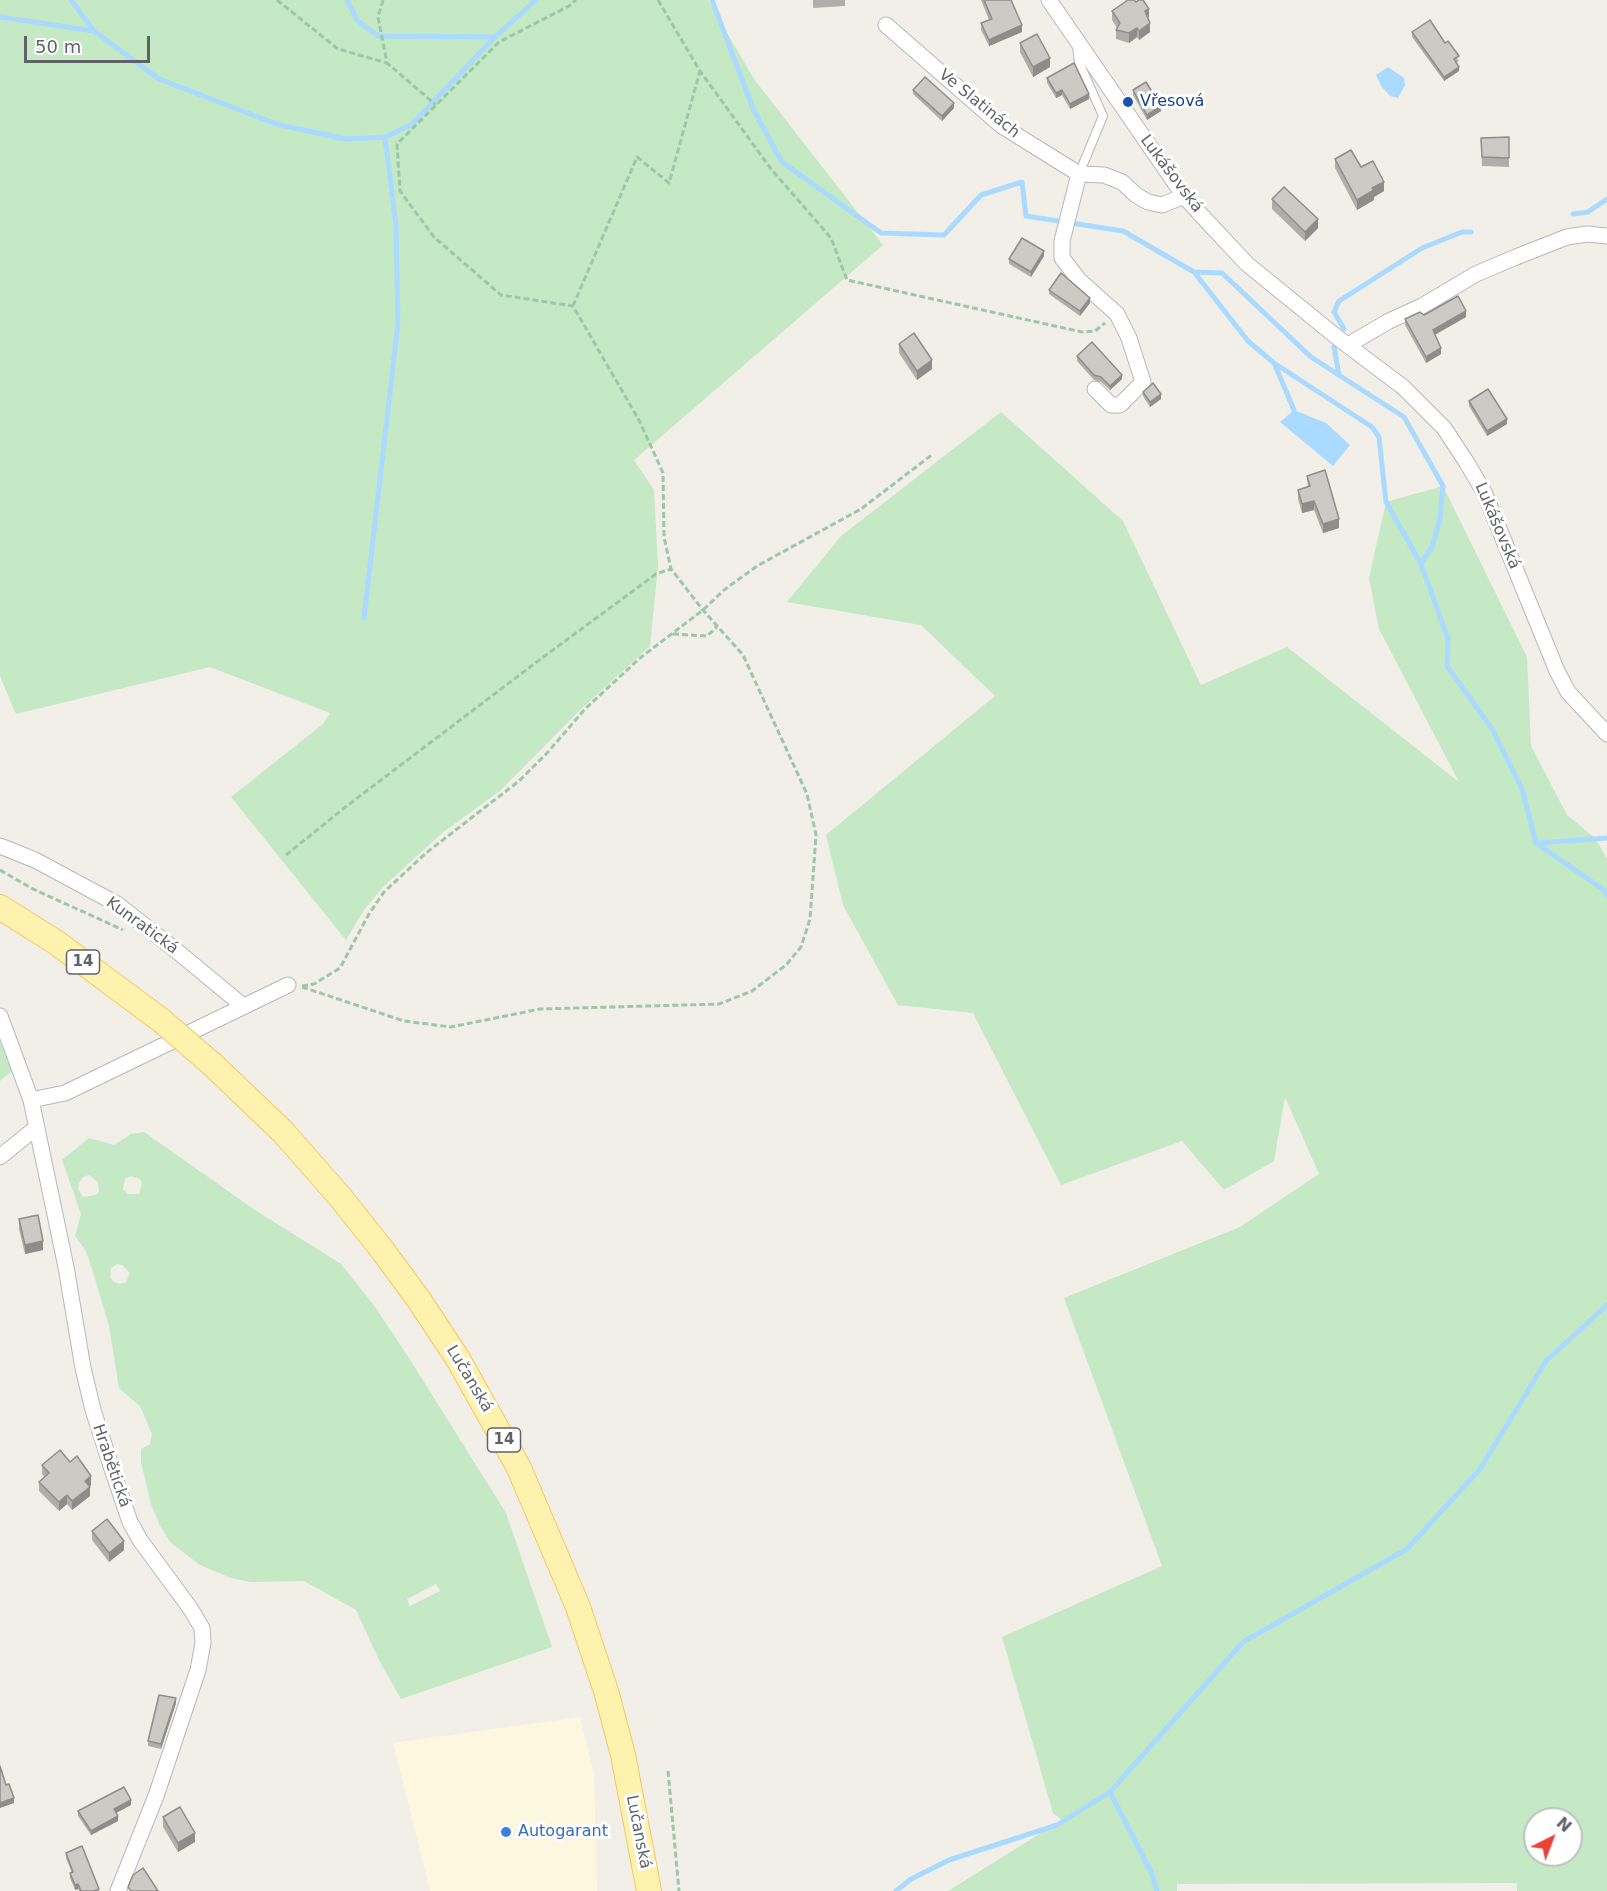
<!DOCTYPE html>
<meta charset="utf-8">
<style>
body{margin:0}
#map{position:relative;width:1607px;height:1891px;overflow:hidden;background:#f1efe8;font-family:"DejaVu Sans",sans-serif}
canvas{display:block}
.north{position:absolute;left:1523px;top:1807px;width:60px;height:60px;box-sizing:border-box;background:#fff;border:2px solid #bfc1c3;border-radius:50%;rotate:42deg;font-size:16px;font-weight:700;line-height:24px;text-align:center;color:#5f6368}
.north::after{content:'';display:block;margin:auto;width:21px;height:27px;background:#ea4335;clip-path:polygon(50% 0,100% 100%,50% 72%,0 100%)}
.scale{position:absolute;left:24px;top:36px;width:126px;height:27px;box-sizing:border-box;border:3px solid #5f6368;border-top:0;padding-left:8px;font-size:18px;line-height:21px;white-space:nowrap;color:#5f6368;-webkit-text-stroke:4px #fff;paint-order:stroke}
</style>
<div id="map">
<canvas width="1607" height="1891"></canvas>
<div class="north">N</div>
<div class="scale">50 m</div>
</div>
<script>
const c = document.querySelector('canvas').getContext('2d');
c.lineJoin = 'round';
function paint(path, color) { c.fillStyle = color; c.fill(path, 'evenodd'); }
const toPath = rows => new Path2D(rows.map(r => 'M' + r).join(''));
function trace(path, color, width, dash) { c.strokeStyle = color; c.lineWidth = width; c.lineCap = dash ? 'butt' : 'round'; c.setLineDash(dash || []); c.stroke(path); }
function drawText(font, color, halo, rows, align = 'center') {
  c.font = font + ' "DejaVu Sans",sans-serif'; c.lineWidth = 6; c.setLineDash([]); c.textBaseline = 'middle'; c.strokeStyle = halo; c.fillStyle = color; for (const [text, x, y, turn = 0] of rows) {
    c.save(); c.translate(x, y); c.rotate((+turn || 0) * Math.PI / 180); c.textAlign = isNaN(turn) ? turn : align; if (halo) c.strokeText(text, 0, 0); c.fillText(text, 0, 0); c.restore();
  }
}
paint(toPath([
 [580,1717,594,1773,597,1891,430,1891,393,1743]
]), '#fef7e0');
paint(toPath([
 [0,0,708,0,754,79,883,245,634,460,654,490,658,566,650,646,580,710,500,791,442,833,383,887,364,910,346,940,231,797,323,724,330,713,210,667,16,714,0,676],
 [1001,412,1123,521,1201,685,1287,647,1459,782,1379,629,1369,578,1386,502,1443,486,1527,657,1531,746,1567,815,1595,838,1607,859,1607,1891,1517,1891,1517,1883,1177,1884,1177,1891,948,1891,1062,1820,1053,1813,1002,1637,1162,1566,1064,1298,1240,1227,1319,1174,1285,1097,1274,1161,1224,1190,1182,1141,1061,1185,973,1013,898,1005,843,905,826,835,995,696,921,625,787,602,841,536],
 [1535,1819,1571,1819,1571,1855,1535,1855],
 [0,1041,12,1071,0,1081],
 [144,1132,255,1210,341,1264,373,1304,407,1355,506,1513,552,1647,401,1699,379,1660,356,1610,304,1581,251,1582,231,1578,200,1565,171,1543,160,1526,151,1504,141,1462,141,1449,150,1444,152,1434,140,1406,119,1388,109,1326,89,1259,84,1248,75,1236,81,1214,62,1160,89,1138,114,1145,131,1134],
 [89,1175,98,1182,99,1192,96,1195,83,1197,78,1189,79,1183,83,1177],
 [131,1176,140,1179,142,1183,139,1194,128,1194,123,1189,125,1179],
 [117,1264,122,1265,130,1273,126,1282,120,1284,114,1282,110,1277,111,1268],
 [436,1584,440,1591,410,1606,407,1599]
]), '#c5e8c5');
paint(toPath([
 [1388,67,1404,78,1405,85,1398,98,1390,96,1381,86,1376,75],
 [1294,410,1326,423,1350,445,1333,466,1280,422]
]), '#aadaff');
trace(toPath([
 [71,0,94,31],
 [347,0,358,21,378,36,495,37],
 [712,0,754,111,782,162,881,233,944,235,981,195,1022,182,1026,216,1123,231,1194,272,1222,273,1311,357,1404,417,1443,486,1440,519,1432,547,1421,564,1448,639,1447,666,1492,729,1522,789,1536,843,1604,890,1607,896],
 [0,17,94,31,159,79,276,124,346,139,385,137,411,125,495,37,536,0],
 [1573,214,1588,212,1607,199],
 [1194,272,1248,341,1274,363,1372,427,1379,437,1386,502,1421,564],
 [1344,329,1334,312,1339,301,1422,248,1462,232,1471,232],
 [1334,347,1339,375],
 [1275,365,1294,410],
 [364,618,398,323,396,225,385,137],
 [1537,843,1607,838],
 [1110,1792,1152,1874,1157,1891],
 [896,1891,911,1879,949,1860,1057,1825,1110,1792,1243,1642,1407,1549,1480,1469,1546,1361,1607,1305]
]), '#aadaff', 5);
const lane = toPath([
 [1077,46,1079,62,1103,116,1079,174]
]);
const street = toPath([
 [1049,0,1184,196,1203,217,1247,264,1338,338,1403,387,1444,428,1467,463,1484,492,1557,671,1568,692,1607,734],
 [886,25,1002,126,1079,174,1104,175,1122,182,1136,195,1148,202,1162,205,1184,196],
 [1079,174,1062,241,1062,258,1079,280,1117,314,1129,338,1143,382,1120,405,1111,405,1095,389],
 [1348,345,1389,321,1422,306,1476,274,1516,257,1567,237,1587,234,1607,236],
 [0,846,35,860,117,904,178,952,242,1005],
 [0,1016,31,1100,66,1267,83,1368,93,1410,111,1466,130,1522,140,1540,190,1608,202,1628,203,1643,198,1670,156,1796,118,1891],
 [31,1100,65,1093,288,985],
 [0,1157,37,1127]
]);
const primary = toPath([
 [0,907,57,943,162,1021],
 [213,1065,283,1132,341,1198,383,1251,419,1300,458,1359,519,1468,578,1607,606,1691,623,1755,649,1891]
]);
trace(lane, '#b5b8bc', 10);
trace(street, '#b5b8bc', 17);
trace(primary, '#f2c960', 26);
trace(toPath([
 [277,0,338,49,387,63],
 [383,0,378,17,387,63,436,105],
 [658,0,700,71,771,169,831,238,847,280,1082,332,1095,331,1105,323],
 [573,306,637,157,669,183,700,71],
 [673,634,707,636,716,628,716,624],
 [286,855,348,805,538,661,656,574,671,569],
 [0,870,31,888,123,930],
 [302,986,314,984,340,968,369,914,384,892,426,853,519,781,548,752,585,709,640,658,703,610,724,590,757,566,861,509,933,454],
 [302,987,404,1021,451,1027,540,1009,719,1004,752,991,786,965,801,947,810,919,816,835,807,794,743,655,703,610,671,569,664,537,663,473,639,420,573,306,501,295,434,237,400,191,397,144,499,42,569,6,576,0],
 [668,1771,679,1891]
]), '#9cc7a9', 3, [6, 3]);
trace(lane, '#fff', 8);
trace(street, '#fff', 15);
trace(primary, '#fff2af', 24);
const primaryBridge = toPath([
 [162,1021,213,1065]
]);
trace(primaryBridge, '#f2c960', 26, []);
trace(primaryBridge, '#fff2af', 24);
paint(toPath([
 [813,0,845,0,845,6,813,8],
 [981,0,1011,0,1022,32,989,46,981,30,981,23,989,20],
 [1112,11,1149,18,1150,32,1139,40,1137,37,1129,43,1116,39,1116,30,1117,28,1112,20],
 [1412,32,1445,43,1459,61,1456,63,1459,71,1444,81,1412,37],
 [1020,43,1050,67,1033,77,1020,52],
 [1047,78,1089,99,1070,109,1062,95,1056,98,1047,83],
 [913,90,954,108,942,121,913,94],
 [1133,90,1161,111,1147,120,1133,95],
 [1509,137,1509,167,1482,166,1481,138],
 [1335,159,1361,167,1384,191,1374,197,1374,200,1357,210,1335,168],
 [1272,199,1318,228,1305,241,1272,209],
 [1044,256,1031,277,1009,264,1009,259],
 [1049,290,1090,303,1080,316,1049,294],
 [1424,315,1466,317,1435,334,1441,354,1426,363,1405,325,1405,319],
 [899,344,932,369,917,380,899,353],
 [1077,356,1122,379,1110,390,1101,382,1094,380,1077,361],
 [1143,392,1161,399,1150,407,1143,396],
 [1469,401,1507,424,1487,436,1469,406],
 [1307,476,1339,528,1323,533,1314,510,1302,513,1298,499,1298,490,1308,487],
 [19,1219,43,1250,25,1254,19,1229],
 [70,1462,91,1485,90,1486,90,1496,72,1510,67,1504,59,1511,39,1491,39,1482,45,1477,42,1474,42,1465],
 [92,1531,124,1550,109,1562,92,1540],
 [176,1703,161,1749,148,1746,148,1741],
 [131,1805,116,1813,118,1821,91,1835,78,1816,78,1811],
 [163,1817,195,1842,178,1852,163,1827],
 [66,1853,99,1891,79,1891,78,1889,75,1890,70,1878,70,1873,72,1873,66,1858]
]), '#afaea9');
paint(toPath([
 [1149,9,1149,18,1145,11],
 [1150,23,1150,32,1139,40,1139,31],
 [1022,25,1022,32,989,46,989,40],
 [1137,28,1137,37,1129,43,1129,33],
 [1050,58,1050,67,1033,77,1033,67],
 [1459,67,1459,71,1444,81,1444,77],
 [1062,90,1062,95,1056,98,1056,93],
 [1089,94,1089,99,1070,109,1070,104],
 [954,103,954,108,942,121,942,116],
 [1161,106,1161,111,1147,120,1147,115],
 [1384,182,1384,191,1374,197,1374,200,1357,210,1357,200,1372,188],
 [1318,219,1318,228,1305,241,1305,232],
 [1044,251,1044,256,1031,277,1031,272],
 [1090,298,1090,303,1080,316,1080,311],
 [1466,311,1466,317,1433,336,1433,330],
 [1441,348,1441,354,1426,363,1426,357],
 [932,360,932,369,917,380,917,371],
 [1122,375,1122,379,1110,390,1110,386],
 [1161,394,1161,399,1150,407,1150,402],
 [1507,419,1507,424,1487,436,1487,431],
 [1314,501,1314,510,1302,513,1302,504],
 [1339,519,1339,528,1323,533,1323,524],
 [43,1241,43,1250,25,1254,25,1245],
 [91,1476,91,1485,85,1490,85,1481],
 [90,1487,90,1496,72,1510,72,1501],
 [67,1495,67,1504,59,1511,59,1502],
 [124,1541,124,1550,109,1562,109,1553],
 [176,1698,176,1703,161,1749,161,1744],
 [14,1798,14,1803,0,1808,0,1803],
 [131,1800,131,1805,114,1814,114,1809],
 [118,1816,118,1821,91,1835,91,1831],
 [195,1833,195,1842,178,1852,178,1843],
 [78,1884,78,1889,75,1890,75,1885]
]), '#8f8d8a');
const building = toPath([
 [984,0,1011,0,1022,25,989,40,981,23,992,19,984,0],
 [1128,0,1134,0,1136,2,1139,0,1143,0,1149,9,1145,11,1150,23,1139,31,1137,28,1129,33,1116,30,1120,23,1112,11,1128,0],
 [1430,20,1445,43,1448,41,1459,56,1454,59,1459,67,1444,77,1412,32,1430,20],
 [1037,34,1050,58,1033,67,1020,43,1037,34],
 [1074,63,1089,94,1070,104,1062,90,1056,93,1047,78,1074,63],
 [925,77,954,103,942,116,913,90,925,77],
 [1146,82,1161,106,1147,115,1133,90,1146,82],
 [1509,137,1509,158,1482,157,1481,138,1509,137],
 [1351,150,1361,167,1373,161,1384,182,1372,188,1374,190,1357,200,1335,159,1351,150],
 [1284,187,1318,219,1305,232,1272,199,1284,187],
 [1022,238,1044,251,1031,272,1009,259,1022,238],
 [1061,273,1090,298,1080,311,1049,290,1061,273],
 [1458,296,1466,311,1433,330,1441,348,1426,357,1405,319,1420,312,1424,315,1458,296],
 [914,333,932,360,917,371,899,344,914,333],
 [1092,342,1122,375,1110,386,1101,377,1094,375,1077,356,1092,342],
 [1153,383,1161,394,1150,402,1143,392,1153,383],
 [1488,389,1507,419,1487,431,1469,401,1488,389],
 [1325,470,1339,519,1323,524,1314,501,1302,504,1298,490,1310,486,1307,476,1325,470],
 [38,1215,43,1241,25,1245,19,1219,38,1215],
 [60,1450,70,1462,77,1456,91,1476,85,1481,90,1487,72,1501,67,1495,59,1502,39,1482,49,1473,42,1465,60,1450],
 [107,1519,124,1541,109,1553,92,1531,107,1519],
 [159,1695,176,1698,161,1744,148,1741,159,1695],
 [0,1766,6,1785,9,1784,14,1798,0,1803,0,1766],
 [124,1787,131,1800,114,1809,118,1816,91,1831,78,1811,124,1787],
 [180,1807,195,1833,178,1843,163,1817,180,1807],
 [82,1846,99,1889,94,1891,81,1891,78,1884,75,1885,70,1873,73,1872,66,1853,82,1846],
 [143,1868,158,1891,131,1891,128,1887,133,1875,143,1868]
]);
paint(building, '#cccac5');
trace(building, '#8f8d8a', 1.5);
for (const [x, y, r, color] of [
 [1128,102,6,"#1a4fb4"],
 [506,1832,6,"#3f7fe0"]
]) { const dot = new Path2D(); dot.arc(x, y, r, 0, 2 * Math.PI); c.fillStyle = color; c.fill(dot); trace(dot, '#fff', 2); }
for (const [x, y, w] of [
 [83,962,33],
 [504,1440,33]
]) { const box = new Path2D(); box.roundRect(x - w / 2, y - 12, w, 24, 4.5); c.fillStyle = '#fff'; c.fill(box); trace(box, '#5f6368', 1.5); }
drawText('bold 15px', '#5f6368', null, [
 ["14",83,962],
 ["14",504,1440]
]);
drawText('16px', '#164399', '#fff', [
 ["Vřesová",1140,102]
], 'left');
drawText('16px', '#5f6368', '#fff', [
 ["Ve Slatinách",979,104,39],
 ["Lukášovská",1171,174,53],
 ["Lukášovská",1497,526,67],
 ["Kunratická",142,926,36],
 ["Lučanská",469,1379,59],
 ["Hrabětická",111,1466,71],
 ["Lučanská",638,1832,79]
]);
drawText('16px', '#366cbe', '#fff', [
 ["Autogarant",518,1832]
], 'left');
</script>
